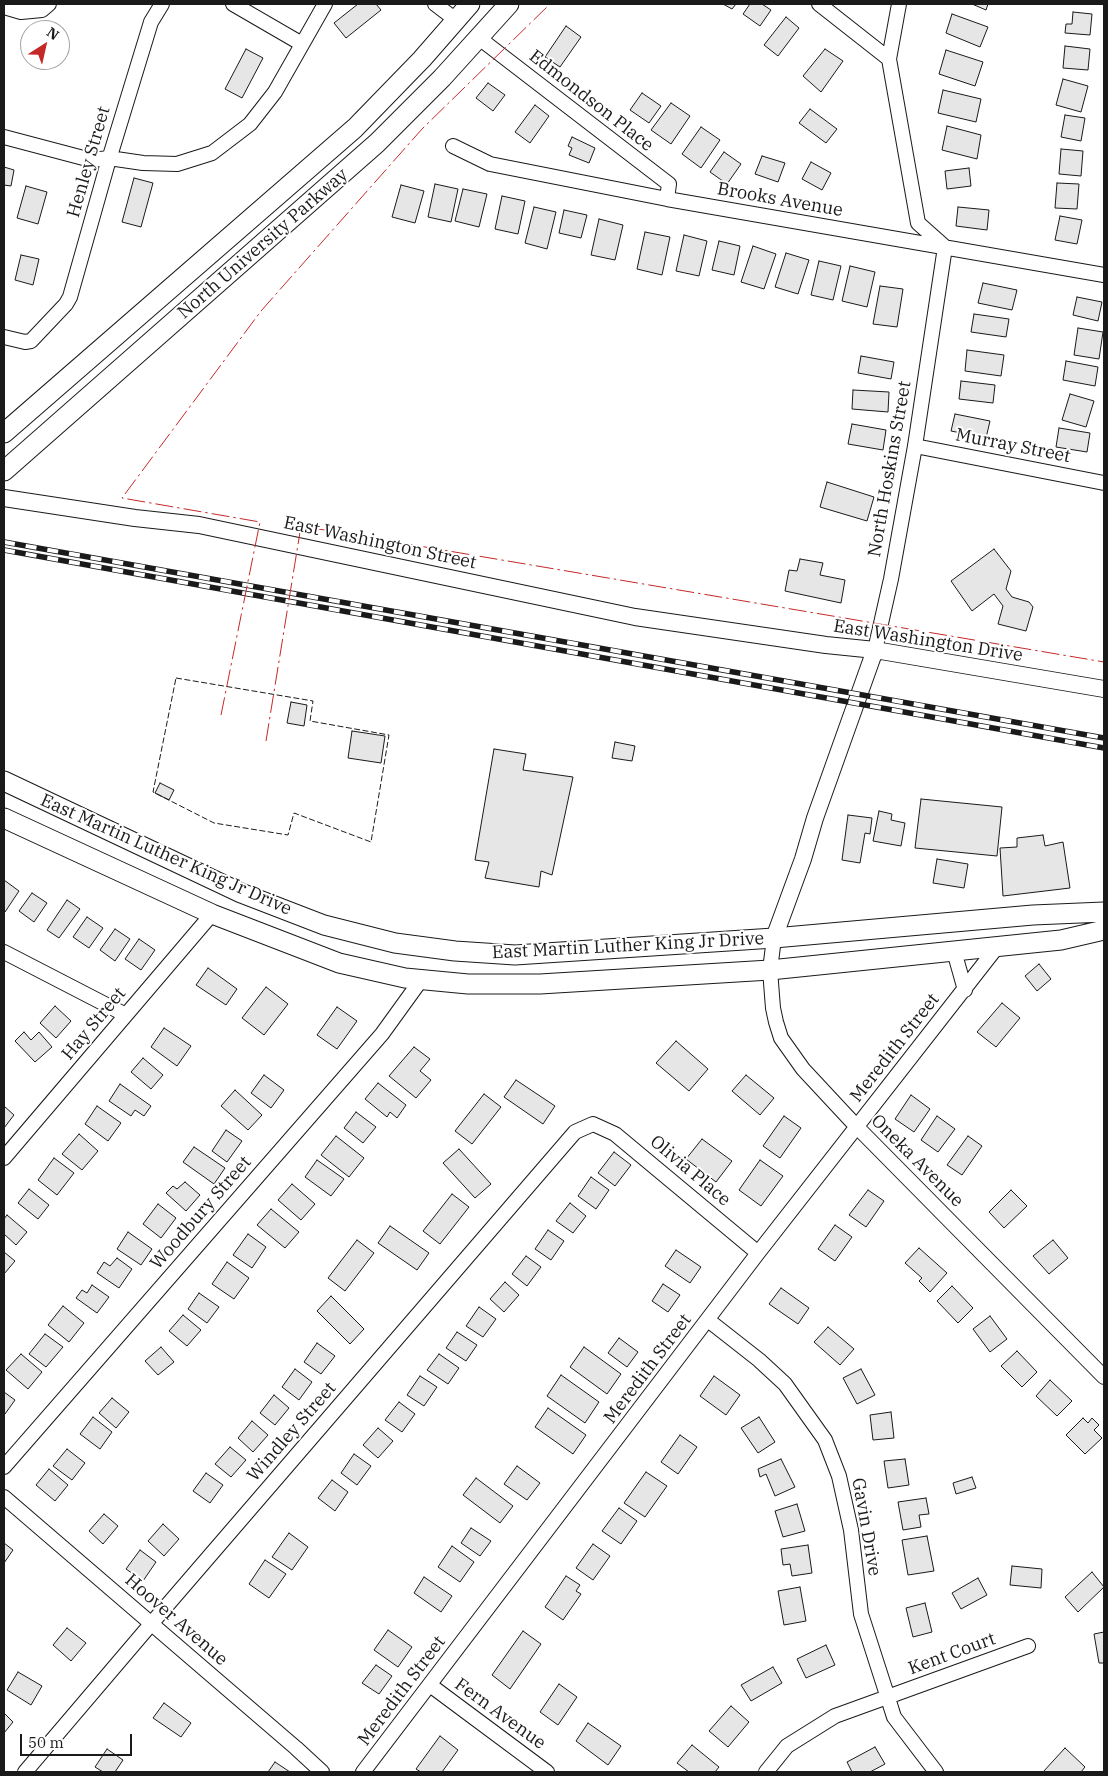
<!DOCTYPE html>
<style>
body{margin:0}
#map{position:relative;width:1108px;height:1776px;overflow:hidden;background:#fff;font-family:"IBM Plex Serif",serif}
canvas{display:block}
.frame{position:absolute;inset:0;border:5px solid #1a1a1a;pointer-events:none}
.north{position:absolute;left:20px;top:20px;width:50px;height:50px;box-sizing:border-box;background:#fff;border:1px solid #a3a3a3;border-radius:50%;rotate:35deg;font-size:14px;font-weight:700;line-height:20px;text-align:center;color:#1a1a1a}
.north::after{content:'';display:block;margin:auto;width:18px;height:22px;background:#c62828;clip-path:polygon(50% 0,100% 100%,50% 72%,0 100%)}
.scale{position:absolute;left:20px;top:1734px;width:112px;height:22px;box-sizing:border-box;border:2px solid #1a1a1a;border-top:0;padding-left:6px;font-size:15px;line-height:18px;white-space:nowrap;color:#1a1a1a;-webkit-text-stroke:4px #fff;paint-order:stroke}
</style>
<div id="map">
<canvas width="1108" height="1776"></canvas>
<div class="frame"></div>
<div class="north">N</div>
<div class="scale">50 m</div>
</div>
<script>
const c = document.querySelector('canvas').getContext('2d');
c.lineJoin = 'round';
function paint(path, color) { c.fillStyle = color; c.fill(path, 'evenodd'); }
const toPath = rows => new Path2D(rows.map(r => 'M' + r).join(''));
function trace(path, color, width, dash) { c.strokeStyle = color; c.lineWidth = width; c.lineCap = dash ? 'butt' : 'round'; c.setLineDash(dash || []); c.stroke(path); }
function drawText(font, color, halo, rows, align = 'center') {
  c.font = font + ' "IBM Plex Serif",serif'; c.lineWidth = 4; c.setLineDash([]); c.textBaseline = 'middle'; c.strokeStyle = halo; c.fillStyle = color; for (const [text, x, y, turn = 0] of rows) {
    c.save(); c.translate(x, y); c.rotate((+turn || 0) * Math.PI / 180); c.textAlign = isNaN(turn) ? turn : align; if (halo) c.strokeText(text, 0, 0); c.fillText(text, 0, 0); c.restore();
  }
}
const building = toPath([
 [358,4,376,4,381,10,346,38,334,23,358,4],
 [723,4,736,4,732,9,723,4],
 [750,4,762,4,771,10,760,26,743,14,750,4],
 [972,4,988,4,986,10,972,4],
 [1073,12,1092,14,1090,35,1065,33,1066,24,1072,24,1073,12],
 [952,14,988,27,980,47,946,33,952,14],
 [786,17,799,28,778,56,764,45,786,17],
 [566,26,581,37,560,67,545,57,566,26],
 [1065,46,1090,49,1088,70,1063,68,1065,46],
 [246,49,263,58,242,98,225,89,246,49],
 [825,49,843,61,821,92,803,76,825,49],
 [946,50,983,62,975,86,939,74,946,50],
 [1063,79,1088,86,1081,112,1056,105,1063,79],
 [488,83,505,95,493,111,476,98,488,83],
 [943,90,981,99,976,122,938,113,943,90],
 [642,93,661,106,649,123,630,110,642,93],
 [671,103,690,116,671,144,651,130,671,103],
 [535,105,549,116,530,143,515,132,535,105],
 [810,109,837,129,826,143,799,123,810,109],
 [1065,115,1085,118,1081,141,1061,137,1065,115],
 [947,126,981,135,977,159,942,150,947,126],
 [701,127,720,140,701,168,682,154,701,127],
 [572,137,595,148,589,163,569,155,572,148,568,146,572,137],
 [1061,149,1083,151,1081,176,1059,174,1061,149],
 [724,152,741,164,727,184,710,172,724,152],
 [762,156,785,163,778,182,755,174,762,156],
 [811,162,831,173,822,190,802,179,811,162],
 [4,167,14,170,11,186,4,185,4,167],
 [969,168,971,186,947,189,945,171,969,168],
 [134,178,153,183,141,227,122,222,134,178],
 [1057,183,1079,184,1077,209,1055,208,1057,183],
 [435,184,458,189,451,222,428,217,435,184],
 [401,185,424,191,415,223,392,217,401,185],
 [26,186,47,192,38,224,17,218,26,186],
 [463,189,487,194,479,227,455,221,463,189],
 [502,196,525,201,518,234,495,229,502,196],
 [534,207,556,212,547,249,525,243,534,207],
 [958,207,989,210,987,230,956,226,958,207],
 [564,210,587,215,581,238,559,233,564,210],
 [1060,216,1082,220,1077,244,1055,240,1060,216],
 [599,219,623,225,615,260,591,255,599,219],
 [645,232,670,237,662,275,637,269,645,232],
 [684,235,707,241,699,276,676,271,684,235],
 [719,241,740,246,734,275,712,270,719,241],
 [753,246,776,254,764,289,741,282,753,246],
 [786,253,809,260,798,294,775,287,786,253],
 [21,255,39,259,33,285,15,280,21,255],
 [819,261,841,266,833,300,811,295,819,261],
 [850,266,875,272,867,307,842,301,850,266],
 [983,283,1017,290,1012,310,978,303,983,283],
 [880,286,903,289,897,327,873,324,880,286],
 [1077,297,1102,302,1098,321,1073,315,1077,297],
 [974,314,1009,319,1006,337,971,332,974,314],
 [1078,328,1103,332,1099,359,1074,355,1078,328],
 [967,350,1004,355,1001,376,965,371,967,350],
 [861,356,894,362,891,379,858,373,861,356],
 [1066,361,1098,367,1095,386,1063,380,1066,361],
 [961,381,995,385,993,403,959,399,961,381],
 [853,390,889,392,888,412,852,409,853,390],
 [1070,394,1094,401,1086,427,1062,420,1070,394],
 [955,414,990,421,986,438,951,431,955,414],
 [852,424,886,430,883,450,848,444,852,424],
 [1059,428,1090,433,1087,452,1056,447,1059,428],
 [827,482,874,497,867,521,820,507,827,482],
 [994,549,1011,571,1006,589,1012,597,1029,602,1033,607,1026,631,998,624,1003,606,994,594,972,611,951,581,994,549],
 [800,559,823,563,820,575,845,580,841,603,785,591,789,570,797,571,800,559],
 [291,702,307,705,304,726,287,723,291,702],
 [352,731,385,736,381,763,348,758,352,731],
 [615,742,635,746,632,761,612,758,615,742],
 [494,749,526,754,523,770,573,777,552,875,541,871,539,887,485,878,489,862,475,860,494,749],
 [160,783,174,790,169,800,155,793,160,783],
 [921,799,1002,807,997,856,915,848,921,799],
 [879,811,892,814,891,820,905,823,901,846,873,841,879,811],
 [848,815,872,818,870,834,865,833,860,863,842,860,848,815],
 [1043,835,1045,846,1063,842,1070,888,1003,896,1000,848,1017,847,1017,838,1043,835],
 [937,859,968,864,964,888,933,883,937,859],
 [4,880,19,891,5,912,4,912,4,880],
 [32,893,47,903,34,922,19,911,32,893],
 [67,900,80,909,59,938,47,930,67,900],
 [87,917,103,928,89,948,73,937,87,917],
 [115,929,130,939,115,961,100,950,115,929],
 [139,939,155,950,141,970,125,959,139,939],
 [1039,964,1051,979,1037,991,1025,976,1039,964],
 [208,968,237,989,226,1005,196,985,208,968],
 [266,987,288,1004,264,1035,242,1018,266,987],
 [1002,1003,1020,1018,996,1047,977,1032,1002,1003],
 [55,1006,71,1021,56,1038,40,1023,55,1006],
 [337,1007,357,1021,337,1049,317,1035,337,1007],
 [164,1028,191,1046,177,1066,151,1047,164,1028],
 [24,1032,31,1040,39,1032,52,1047,35,1062,15,1041,24,1032],
 [676,1041,708,1069,689,1091,656,1063,676,1041],
 [414,1047,430,1059,420,1071,431,1080,416,1098,389,1076,414,1047],
 [143,1058,163,1075,151,1089,131,1072,143,1058],
 [264,1075,284,1090,271,1108,251,1093,264,1075],
 [746,1075,774,1098,760,1115,732,1091,746,1075],
 [516,1080,555,1106,543,1124,504,1097,516,1080],
 [378,1083,406,1105,397,1118,390,1112,387,1117,365,1099,378,1083],
 [120,1084,151,1106,144,1116,135,1110,131,1116,109,1101,120,1084],
 [235,1090,262,1115,248,1130,221,1106,235,1090],
 [484,1094,501,1107,472,1144,455,1131,484,1094],
 [911,1095,930,1109,914,1132,895,1119,911,1095],
 [4,1106,14,1115,4,1128,4,1106],
 [97,1106,121,1123,108,1141,85,1124,97,1106],
 [356,1112,376,1127,363,1143,344,1128,356,1112],
 [784,1116,801,1128,780,1158,763,1146,784,1116],
 [937,1116,955,1129,938,1152,921,1140,937,1116],
 [226,1130,242,1141,227,1162,212,1151,226,1130],
 [79,1134,98,1151,82,1170,62,1154,79,1134],
 [336,1136,364,1158,349,1177,321,1155,336,1136],
 [968,1136,982,1146,962,1175,947,1165,968,1136],
 [702,1139,732,1161,716,1182,686,1159,702,1139],
 [194,1147,225,1168,214,1184,183,1162,194,1147],
 [459,1149,491,1184,475,1198,443,1163,459,1149],
 [614,1152,631,1165,615,1186,598,1173,614,1152],
 [54,1158,74,1173,57,1195,38,1180,54,1158],
 [317,1160,344,1179,331,1196,305,1177,317,1160],
 [760,1160,783,1176,761,1206,739,1190,760,1160],
 [591,1177,609,1190,596,1209,578,1196,591,1177],
 [185,1182,200,1195,186,1211,166,1193,173,1186,177,1189,185,1182],
 [292,1184,315,1204,301,1220,278,1200,292,1184],
 [29,1189,49,1205,38,1219,18,1203,29,1189],
 [868,1190,884,1201,866,1227,849,1215,868,1190],
 [1011,1190,1027,1206,1004,1228,989,1212,1011,1190],
 [452,1194,469,1207,440,1244,423,1231,452,1194],
 [570,1203,586,1216,573,1233,556,1221,570,1203],
 [158,1204,176,1218,161,1238,143,1224,158,1204],
 [271,1209,299,1232,285,1248,257,1225,271,1209],
 [7,1215,27,1232,16,1245,4,1234,4,1219,7,1215],
 [835,1225,852,1237,835,1261,818,1249,835,1225],
 [390,1226,429,1253,417,1270,378,1243,390,1226],
 [548,1230,564,1241,551,1260,535,1249,548,1230],
 [128,1232,152,1249,141,1265,117,1249,128,1232],
 [248,1234,266,1247,252,1268,233,1255,248,1234],
 [357,1240,374,1253,345,1291,328,1278,357,1240],
 [1053,1240,1068,1258,1049,1274,1033,1256,1053,1240],
 [919,1248,947,1273,930,1292,919,1281,922,1278,905,1263,919,1248],
 [676,1250,701,1267,690,1283,665,1266,676,1250],
 [4,1252,15,1261,4,1274,4,1252],
 [526,1256,541,1267,527,1286,512,1274,526,1256],
 [117,1258,132,1269,119,1288,97,1273,104,1262,110,1266,117,1258],
 [227,1262,249,1278,234,1299,212,1284,227,1262],
 [505,1282,519,1295,504,1312,490,1299,505,1282],
 [663,1284,680,1295,668,1312,652,1301,663,1284],
 [92,1285,109,1297,97,1313,76,1298,82,1290,87,1293,92,1285],
 [952,1286,973,1308,958,1323,937,1301,952,1286],
 [781,1288,809,1308,798,1324,769,1304,781,1288],
 [199,1293,219,1307,207,1323,188,1309,199,1293],
 [331,1296,364,1329,350,1344,317,1311,331,1296],
 [63,1306,84,1323,69,1342,48,1325,63,1306],
 [479,1307,496,1319,483,1337,466,1326,479,1307],
 [183,1315,201,1330,187,1346,169,1331,183,1315],
 [990,1316,1007,1339,990,1352,973,1329,990,1316],
 [828,1327,854,1349,840,1365,814,1342,828,1327],
 [457,1332,477,1345,466,1361,446,1348,457,1332],
 [45,1334,63,1347,46,1367,29,1354,45,1334],
 [619,1338,638,1352,627,1367,608,1353,619,1338],
 [317,1343,335,1356,321,1374,304,1362,317,1343],
 [161,1347,174,1362,158,1375,145,1361,161,1347],
 [584,1347,621,1374,607,1394,570,1367,584,1347],
 [1017,1351,1037,1372,1022,1387,1001,1366,1017,1351],
 [21,1354,42,1372,28,1389,6,1370,21,1354],
 [439,1354,459,1368,448,1384,427,1370,439,1354],
 [295,1369,312,1382,299,1400,282,1387,295,1369],
 [861,1369,875,1395,857,1404,843,1378,861,1369],
 [561,1375,599,1402,585,1423,547,1396,561,1375],
 [420,1376,437,1387,424,1406,407,1395,420,1376],
 [714,1376,740,1395,726,1415,700,1396,714,1376],
 [1050,1380,1072,1401,1057,1416,1036,1396,1050,1380],
 [4,1392,15,1400,5,1414,4,1414,4,1392],
 [274,1395,289,1408,275,1425,260,1413,274,1395],
 [112,1398,129,1412,116,1428,99,1413,112,1398],
 [399,1402,415,1414,402,1432,385,1420,399,1402],
 [548,1408,586,1435,573,1454,535,1427,548,1408],
 [891,1412,894,1438,873,1440,870,1415,891,1412],
 [93,1417,112,1432,100,1449,80,1434,93,1417],
 [759,1417,775,1442,758,1453,741,1428,759,1417],
 [1083,1418,1088,1423,1092,1418,1099,1425,1094,1430,1102,1438,1085,1454,1066,1435,1083,1418],
 [252,1421,268,1435,253,1452,238,1438,252,1421],
 [378,1428,393,1441,378,1458,363,1445,378,1428],
 [680,1435,697,1447,678,1474,661,1462,680,1435],
 [230,1447,246,1460,231,1477,215,1464,230,1447],
 [67,1449,85,1463,72,1480,53,1466,67,1449],
 [354,1454,371,1466,357,1485,341,1473,354,1454],
 [781,1459,795,1487,775,1496,766,1474,760,1477,758,1469,781,1459],
 [905,1459,909,1485,888,1488,884,1461,905,1459],
 [517,1466,540,1483,527,1500,504,1484,517,1466],
 [49,1469,68,1485,55,1501,36,1485,49,1469],
 [646,1472,667,1486,645,1517,624,1503,646,1472],
 [206,1473,223,1485,210,1503,193,1491,206,1473],
 [972,1477,976,1488,956,1494,953,1483,972,1477],
 [476,1478,513,1506,500,1523,463,1495,476,1478],
 [332,1480,348,1492,335,1511,318,1498,332,1480],
 [926,1498,929,1514,919,1515,921,1527,903,1530,898,1502,926,1498],
 [797,1504,805,1531,783,1537,775,1511,797,1504],
 [619,1508,637,1521,621,1544,602,1531,619,1508],
 [104,1514,118,1526,103,1544,89,1531,104,1514],
 [163,1524,179,1539,164,1556,148,1541,163,1524],
 [471,1528,491,1541,480,1556,461,1543,471,1528],
 [289,1533,308,1547,292,1570,272,1557,289,1533],
 [927,1536,934,1571,908,1575,902,1540,927,1536],
 [4,1543,13,1550,4,1563,4,1543],
 [593,1544,610,1556,593,1580,576,1568,593,1544],
 [808,1545,812,1573,792,1576,790,1564,783,1565,781,1549,808,1545],
 [452,1546,474,1562,460,1582,438,1567,452,1546],
 [140,1550,156,1562,143,1581,126,1569,140,1550],
 [265,1560,286,1574,269,1598,249,1584,265,1560],
 [1012,1566,1042,1569,1041,1588,1010,1585,1012,1566],
 [1092,1572,1104,1587,1078,1612,1065,1597,1092,1572],
 [566,1576,580,1585,576,1591,581,1594,563,1620,545,1607,566,1576],
 [424,1577,452,1596,441,1612,414,1593,424,1577],
 [978,1578,987,1595,961,1609,952,1593,978,1578],
 [800,1587,806,1621,784,1625,778,1591,800,1587],
 [925,1603,932,1632,913,1637,906,1608,925,1603],
 [67,1628,86,1643,71,1661,53,1645,67,1628],
 [388,1630,412,1647,398,1667,374,1650,388,1630],
 [523,1631,541,1644,510,1689,492,1675,523,1631],
 [1104,1632,1104,1663,1099,1663,1094,1634,1104,1632],
 [826,1645,835,1665,806,1678,797,1659,826,1645],
 [376,1665,392,1676,379,1694,362,1683,376,1665],
 [773,1667,782,1683,751,1701,741,1685,773,1667],
 [18,1672,42,1686,31,1705,7,1690,18,1672],
 [559,1684,577,1697,558,1725,540,1712,559,1684],
 [164,1703,191,1723,181,1737,153,1718,164,1703],
 [731,1706,749,1722,728,1747,709,1731,731,1706],
 [4,1713,13,1722,4,1733,4,1713],
 [588,1723,621,1746,608,1765,576,1741,588,1723],
 [440,1736,458,1750,442,1772,421,1772,416,1769,440,1736],
 [692,1745,719,1767,715,1772,689,1772,677,1763,692,1745],
 [875,1747,885,1764,870,1772,852,1772,847,1762,875,1747],
 [1065,1748,1085,1767,1081,1772,1043,1772,1065,1748],
 [107,1749,123,1760,115,1772,103,1772,95,1767,107,1749],
 [275,1762,290,1772,268,1772,275,1762]
]);
paint(building, '#e6e6e6');
trace(building, '#1a1a1a', 1);
const minor = toPath([
 [233,4,302,44],
 [435,4,456,20],
 [819,4,889,59],
 [4,7,21,12,42,10,49,4],
 [479,38,669,184,667,199],
 [4,137,91,160,109,158,143,163,177,164,212,153,250,124,275,92,325,4],
 [453,146,490,164,667,199,1104,275],
 [4,337,25,342,31,341,66,304,70,297,107,166,151,22,162,4],
 [915,446,1104,483],
 [875,650,891,579,915,446,945,247,918,223,889,59,899,4],
 [774,938,770,970,773,1008,776,1022,781,1038,803,1069,857,1127,1104,1377],
 [954,951,965,990],
 [4,952,126,1015],
 [4,1158,212,914],
 [708,1320,759,1360,785,1384,825,1440,839,1476,851,1530,861,1614,888,1698,894,1717,936,1772],
 [4,1467,382,1034,421,980],
 [4,1497,296,1748,322,1772],
 [430,1685,547,1772],
 [25,1772,151,1624,575,1132,593,1124,615,1134,758,1253],
 [363,1772,758,1253,997,947],
 [766,1772,787,1746,835,1716,1028,1646]
]);
const tertiary = toPath([
 [4,498,135,518,199,525,635,617,826,645,875,650,1104,689],
 [774,938,803,859,815,818,875,650]
]);
const secondary = toPath([
 [4,433,355,128,422,59,470,4],
 [4,471,377,143,442,78,509,4],
 [4,781,241,893,324,925,395,943,455,951,515,955,774,938,1033,915,1104,912],
 [4,818,212,914,339,963,405,978,468,984,540,984,770,970,1061,940,1104,930]
]);
trace(minor, '#1a1a1a', 16);
trace(tertiary, '#1a1a1a', 18);
trace(secondary, '#1a1a1a', 21);
trace(minor, '#fff', 14);
trace(tertiary, '#fff', 16);
trace(secondary, '#fff', 19);
const rail = toPath([
 [4,542,1104,738],
 [4,550,1104,748]
]);
trace(rail, '#1a1a1a', 5.5);
trace(rail, '#fff', 4, [11]);
trace(toPath([
 [176,678,313,701,310,721,389,735,371,842,294,813,288,835,214,823,153,792,176,678]
]), '#1a1a1a', 1, [6, 2.5]);
trace(toPath([
 [221,715,260,522,122,498,261,311,422,129,550,4],
 [266,741,301,526,1104,662]
]), '#c62828', 1, [18, 4, 2.5, 4]);
drawText('18px', '#1a1a1a', '#fff', [
 ["Edmondson Place",591,101,38],
 ["Henley Street",89,162,-74],
 ["Brooks Avenue",780,200,10],
 ["North University Parkway",263,244,-41],
 ["Murray Street",1013,446,11],
 ["North Hoskins Street",890,469,-80],
 ["East Washington Street",380,543,12],
 ["East Washington Drive",928,641,9],
 ["East Martin Luther King Jr Drive",166,855,24],
 ["East Martin Luther King Jr Drive",628,946,-3],
 ["Hay Street",94,1024,-50],
 ["Meredith Street",895,1048,-52],
 ["Oneka Avenue",917,1161,45],
 ["Olivia Place",690,1171,40],
 ["Woodbury Street",201,1213,-49],
 ["Meredith Street",648,1369,-53],
 ["Windley Street",292,1432,-49],
 ["Gavin Drive",866,1527,80],
 ["Hoover Avenue",176,1620,41],
 ["Kent Court",952,1654,-20],
 ["Meredith Street",402,1691,-53],
 ["Fern Avenue",500,1714,36]
]);
</script>
